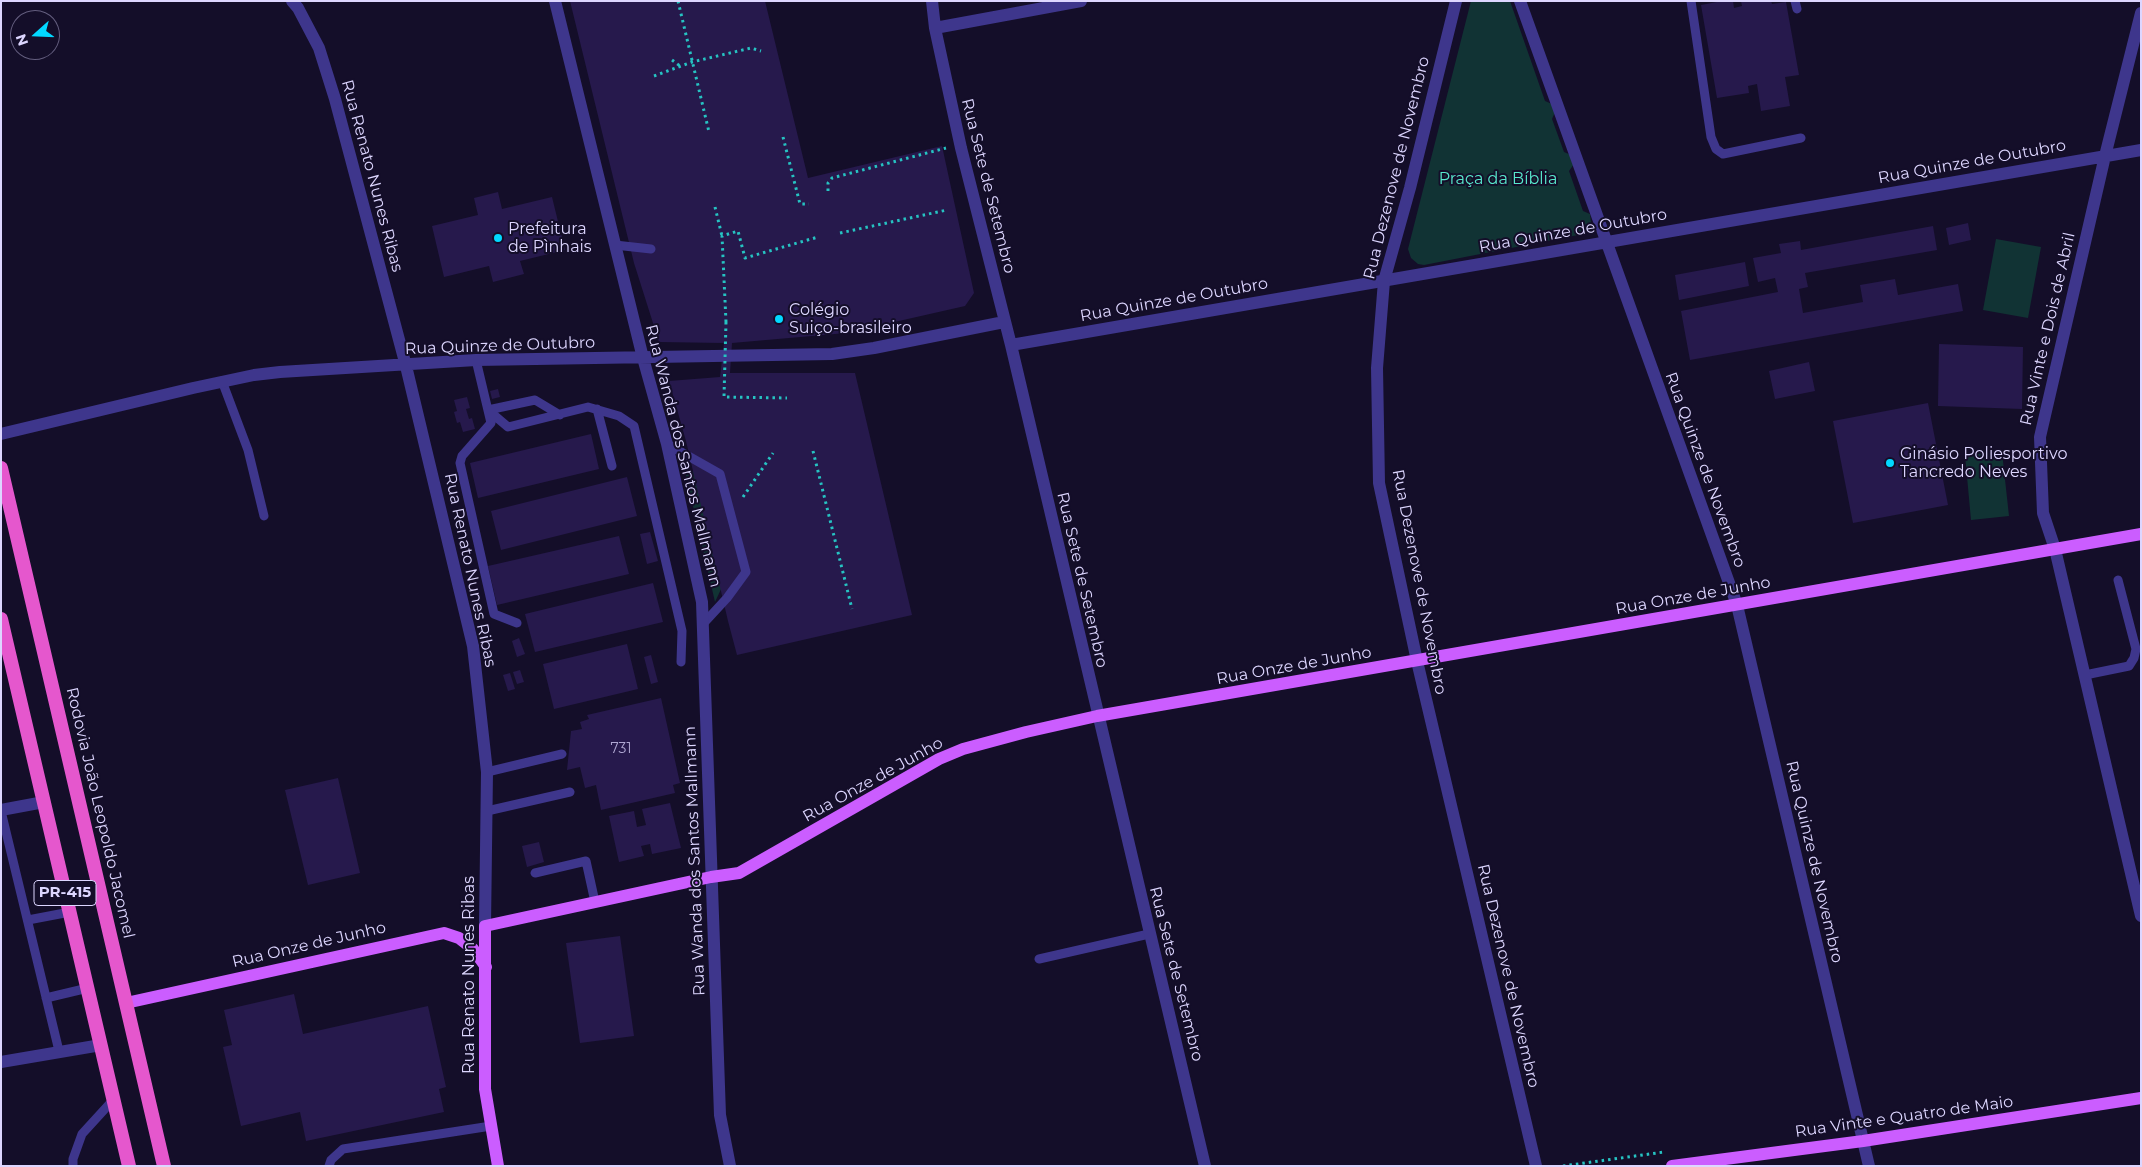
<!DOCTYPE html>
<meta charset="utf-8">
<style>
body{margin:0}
#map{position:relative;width:2142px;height:1167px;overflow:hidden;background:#140e29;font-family:Montserrat,sans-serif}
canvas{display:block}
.frame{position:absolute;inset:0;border:2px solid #ddd6ff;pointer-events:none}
.north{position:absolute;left:10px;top:10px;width:50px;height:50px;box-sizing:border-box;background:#140e29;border:1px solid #645e7f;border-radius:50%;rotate:250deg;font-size:14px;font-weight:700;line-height:20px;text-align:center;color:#ddd6ff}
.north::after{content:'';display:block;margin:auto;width:18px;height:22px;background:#02d8ff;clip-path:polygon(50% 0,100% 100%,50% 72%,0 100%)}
</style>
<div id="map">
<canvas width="2142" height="1167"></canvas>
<div class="frame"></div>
<div class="north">N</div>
</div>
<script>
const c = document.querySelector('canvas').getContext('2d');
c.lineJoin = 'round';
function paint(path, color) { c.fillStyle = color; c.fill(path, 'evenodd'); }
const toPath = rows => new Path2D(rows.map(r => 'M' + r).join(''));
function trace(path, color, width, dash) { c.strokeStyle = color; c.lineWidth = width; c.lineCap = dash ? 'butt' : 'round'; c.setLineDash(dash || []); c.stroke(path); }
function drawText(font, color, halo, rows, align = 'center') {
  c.font = font + ' Montserrat,sans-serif'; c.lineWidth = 4; c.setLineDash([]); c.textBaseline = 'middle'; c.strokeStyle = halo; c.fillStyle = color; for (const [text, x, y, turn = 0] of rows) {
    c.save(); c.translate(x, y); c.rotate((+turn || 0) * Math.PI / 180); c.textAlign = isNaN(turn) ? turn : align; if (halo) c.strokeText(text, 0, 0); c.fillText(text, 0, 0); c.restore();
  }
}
paint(toPath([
 [1471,1,1510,1,1545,101,1552,104,1555,112,1552,119,1564,152,1571,155,1574,164,1569,171,1583,211,1590,214,1591,223,1587,231,1578,235,1424,265,1418,264,1411,258,1408,249],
 [1996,239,2041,247,2028,318,1983,310],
 [2002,452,2009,516,1971,520,1965,455],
 [684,467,707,479,729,572,715,602]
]), '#113334');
paint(toPath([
 [570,1,765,1,808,178,942,146,974,293,965,306,846,333,732,343,730,373,855,373,912,615,737,655,728,621,686,441,669,381,720,377,724,343,659,342,634,263],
 [1722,1,1733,1,1734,8,1742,6,1741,1,1771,1,1772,4,1786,2,1799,75,1785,77,1790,106,1761,111,1757,84,1748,86,1749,93,1717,98,1701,5],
 [498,192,502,209,552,197,565,250,520,261,524,274,493,282,489,266,444,277,432,226,478,215,474,198],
 [1968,223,1971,240,1949,245,1946,228],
 [1933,226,1937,250,1805,273,1808,287,1799,289,1803,313,1863,302,1860,285,1895,279,1898,295,1958,284,1963,311,1690,360,1681,311,1778,292,1775,278,1758,282,1753,258,1781,253,1779,244,1800,241,1801,250],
 [1745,262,1749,286,1679,300,1675,275],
 [1939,344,2023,347,2022,409,1938,406],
 [1809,362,1815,391,1775,399,1769,371],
 [498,389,500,397,492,399,490,391],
 [467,397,470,408,466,409,469,419,472,418,475,429,463,432,460,422,457,423,454,412,457,411,454,400],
 [1928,403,1948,505,1853,523,1833,421],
 [591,434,599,469,478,498,470,463],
 [627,477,637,516,501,550,491,511],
 [650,532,658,561,647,564,640,534],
 [619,536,629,574,497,605,488,566],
 [653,583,663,622,535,652,525,614],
 [519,638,525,654,517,657,512,641],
 [627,644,638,689,554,709,543,664],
 [651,655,658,682,651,684,644,657],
 [520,670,524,682,517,684,513,672],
 [510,673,515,689,508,691,503,675],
 [661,698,680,783,673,785,675,793,601,810,596,785,585,788,580,767,567,770,571,731,582,729,580,722,589,719,587,715],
 [338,778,360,873,308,885,285,790],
 [670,803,681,848,652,854,650,844,641,846,644,856,619,862,609,816,634,811,637,827,646,825,642,809],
 [539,842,544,862,527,867,522,846],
 [620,936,634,1036,580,1043,566,943],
 [294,994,303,1034,428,1006,446,1087,439,1089,444,1112,306,1141,300,1112,241,1126,223,1047,232,1045,224,1010]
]), '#26194c');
trace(toPath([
 [678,1,709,132],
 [672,60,680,66],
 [654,76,692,62,751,48,761,51],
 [783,137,800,204,809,204],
 [828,191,828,183,832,178,946,148],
 [715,207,722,236],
 [840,233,947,210],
 [726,322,722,236,738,231,745,258,818,237],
 [813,451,852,609],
 [743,497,773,453],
 [1563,1166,1664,1152]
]), '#26c3c2', 3, [2.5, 4]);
trace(toPath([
 [1691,1,1711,137,1716,149,1723,154,1801,138],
 [1795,1,1797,9],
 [615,245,651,249],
 [476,360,491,423,462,456,460,463,494,614,517,623],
 [222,381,248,450,264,516],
 [597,409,612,466],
 [488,410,508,427,588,407,619,416,634,426,682,631,681,662],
 [488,410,535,400,560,415],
 [667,444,720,474,746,572,727,598,703,624],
 [2085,675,2129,666,2134,658,2136,649,2118,580],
 [487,772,562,754],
 [1,811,59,1051],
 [487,811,570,792],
 [535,873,586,861,595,902],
 [28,920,70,912],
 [1039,959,1149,934],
 [46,998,88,988],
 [73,1166,73,1159,82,1134,114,1099],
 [329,1166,331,1160,343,1149,491,1126]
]), '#3e368c', 9);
trace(toPath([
 [292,1,298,8,319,48,335,99,406,366,473,646,487,772,485,926],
 [555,1,643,358,667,444,702,602,720,1115,730,1166],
 [932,1,935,28,961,148,1011,345,1205,1166],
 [1520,1,1737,605,1869,1166],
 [2141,13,2105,156,2040,437,2043,513,2055,549,2141,916],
 [935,28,1081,1],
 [1011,345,2141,150],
 [1,434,193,388,254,375,280,372,476,360,832,354,874,348,1004,322],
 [1,810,44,802],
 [1,1062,101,1045]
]), '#3e368c', 12);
trace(toPath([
 [1456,1,1410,188,1384,281,1377,368,1379,483,1417,661,1536,1166]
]), '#3e368c', 12);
trace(toPath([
 [126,1003,444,933,459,938,473,949,486,967],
 [498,1166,485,1089,485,926,711,877,739,873,939,759,963,749,1026,732,1097,716,2141,534],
 [1672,1166,1863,1141,2141,1098]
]), '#cb5dff', 12);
trace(toPath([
 [1,468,164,1166],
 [1,619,129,1166]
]), '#e557cd', 14);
trace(toPath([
 [726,322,724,397,787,398]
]), '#26c3c2', 3, [2.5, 4]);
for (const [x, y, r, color] of [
 [498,238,5,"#02d8ff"],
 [779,319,5,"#02d8ff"],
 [1890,463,5,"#02d8ff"]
]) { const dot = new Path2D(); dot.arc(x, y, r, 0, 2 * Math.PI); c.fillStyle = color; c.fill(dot); trace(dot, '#140e29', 2); }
drawText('14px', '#afa7d2', null, [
 ["731",621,749]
]);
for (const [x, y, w] of [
 [65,893,62]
]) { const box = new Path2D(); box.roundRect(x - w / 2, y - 12.5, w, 25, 4); c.fillStyle = '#140e29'; c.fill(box); trace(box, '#ddd6ff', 1); }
drawText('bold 15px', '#ddd6ff', null, [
 ["PR-415",65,893]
]);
drawText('16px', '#ddd6ff', '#140e29', [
 ["Rua Quinze de Outubro",1972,162,-10],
 ["Rua Dezenove de Novembro",1397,168,-76],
 ["Rua Renato Nunes Ribas",372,176,75],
 ["Rua Sete de Setembro",988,186,76],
 ["Rua Quinze de Outubro",1573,231,-10],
 ["Rua Quinze de Outubro",1174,300,-10],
 ["Rua Vinte e Dois de Abril",2048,329,-77],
 ["Rua Quinze de Outubro",500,346,-2],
 ["Rua Wanda dos Santos Mallmann",683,456,76],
 ["Rua Quinze de Novembro",1705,470,70],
 ["Rua Renato Nunes Ribas",470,570,78],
 ["Rua Sete de Setembro",1082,580,77],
 ["Rua Dezenove de Novembro",1419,582,79],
 ["Rua Onze de Junho",1693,596,-10],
 ["Rua Onze de Junho",1294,666,-10],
 ["Rua Onze de Junho",873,780,-29],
 ["Rodovia João Leopoldo Jacomel",100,813,77],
 ["Rua Wanda dos Santos Mallmann",695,861,-92],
 ["Rua Quinze de Novembro",1814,862,77],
 ["Rua Onze de Junho",309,945,-13],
 ["Rua Sete de Setembro",1176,974,76],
 ["Rua Renato Nunes Ribas",469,975,-90],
 ["Rua Dezenove de Novembro",1508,976,77],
 ["Rua Vinte e Quatro de Maio",1904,1117,-8]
]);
drawText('16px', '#58e9cd', '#140e29', [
 ["Praça da Bíblia",1498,179]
]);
drawText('16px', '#ddd6ff', '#140e29', [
 ["Prefeitura",508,229],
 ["de Pìnhais",508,247],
 ["Colégio",789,310],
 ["Suiço-brasileiro",789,328],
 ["Ginásio Poliesportivo",1900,454],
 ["Tancredo Neves",1900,472]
], 'left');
</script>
